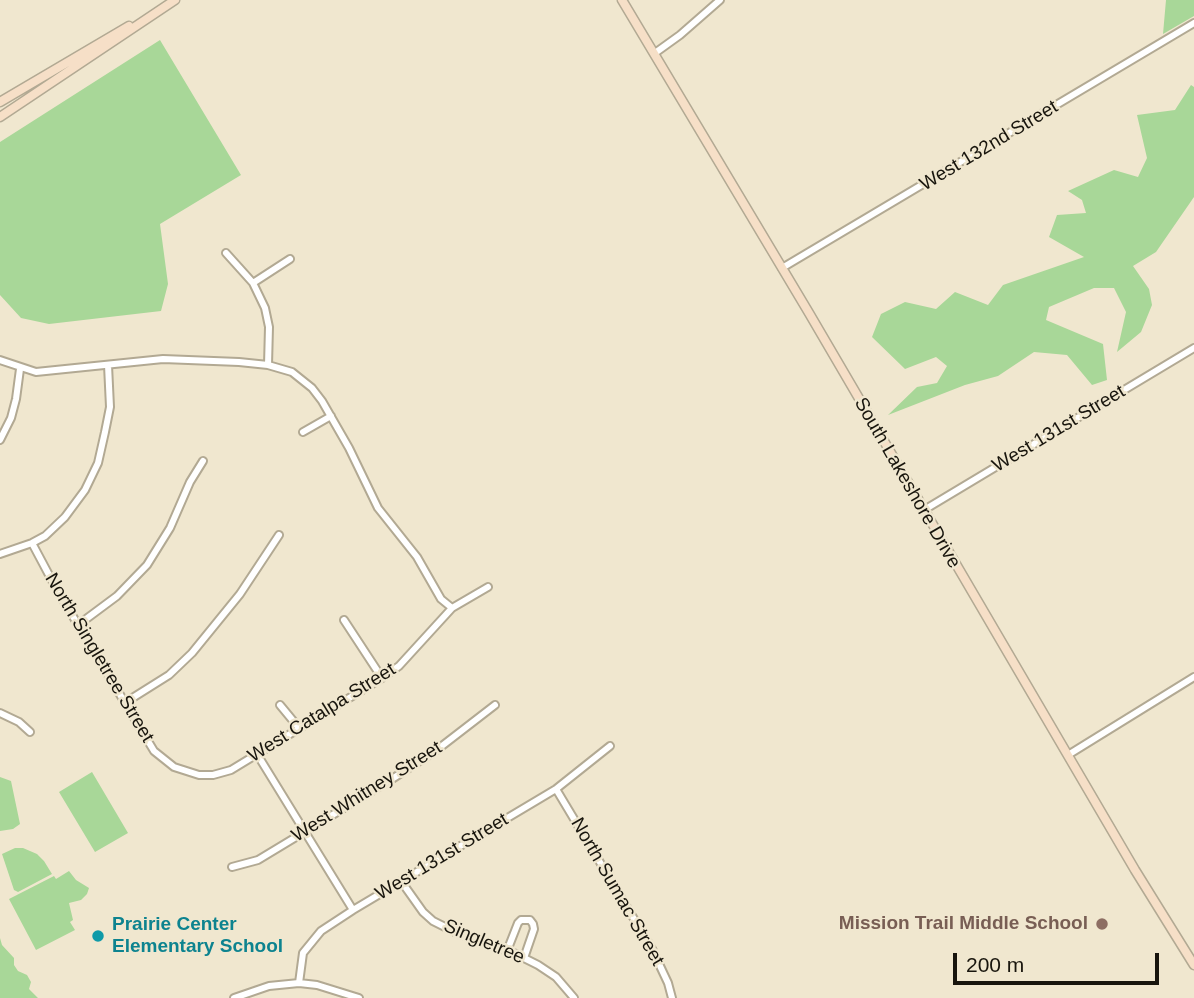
<!DOCTYPE html>
<style>
body{margin:0}
#map{position:relative;width:1194px;height:998px;overflow:hidden;background:#f0e7cf;font-family:Arial,sans-serif}
canvas{display:block}
.scale{position:absolute;left:953px;top:953px;width:206px;height:32px;box-sizing:border-box;border:4px solid #18150d;border-top:0;padding-left:9px;font-size:21px;line-height:24px;white-space:nowrap;color:#18150d;-webkit-text-stroke:5px #f0e7cf;paint-order:stroke}
</style>
<div id="map">
<canvas width="1194" height="998"></canvas>
<div class="scale">200 m</div>
</div>
<script>
const c = document.querySelector('canvas').getContext('2d');
c.lineJoin = 'round';
function paint(path, color) { c.fillStyle = color; c.fill(path, 'evenodd'); }
const toPath = rows => new Path2D(rows.map(r => 'M' + r).join(''));
function trace(path, color, width, dash) { c.strokeStyle = color; c.lineWidth = width; c.lineCap = dash ? 'butt' : 'round'; c.setLineDash(dash || []); c.stroke(path); }
function drawText(font, color, halo, rows, align = 'center') {
  c.font = font + ' Arial,sans-serif'; c.lineWidth = 5; c.setLineDash([]); c.textBaseline = 'middle'; c.strokeStyle = halo; c.fillStyle = color; for (const [text, x, y, turn = 0] of rows) {
    c.save(); c.translate(x, y); c.rotate((+turn || 0) * Math.PI / 180); c.textAlign = isNaN(turn) ? turn : align; if (halo) c.strokeText(text, 0, 0); c.fillText(text, 0, 0); c.restore();
  }
}
paint(toPath([
 [1166,0,1194,0,1194,16,1163,34],
 [160,40,241,175,160,224,168,284,161,311,49,324,21,318,0,295,0,142],
 [1191,85,1194,87,1194,197,1156,252,1133,266,1149,289,1152,305,1141,332,1117,352,1126,312,1114,288,1094,288,1049,307,1046,320,1103,344,1107,380,1092,385,1067,355,1034,352,998,376,965,385,888,415,917,387,937,383,947,366,936,357,905,369,872,337,881,314,905,302,936,309,955,292,988,305,1003,285,1084,257,1049,237,1057,215,1086,213,1082,200,1068,191,1114,170,1138,177,1147,158,1137,115,1175,110],
 [92,772,128,833,95,852,59,792],
 [0,777,11,781,20,824,13,829,0,831],
 [15,848,23,848,37,854,44,861,52,874,18,892,14,890,2,854],
 [69,871,76,880,89,888,87,894,81,900,69,903,73,920,70,922,75,930,36,950,9,899,54,876,56,879],
 [0,938,2,945,14,958,14,965,18,971,27,975,31,982,29,989,38,998,0,998]
]), '#a8d798');
const street = toPath([
 [655,53,680,35,720,0],
 [226,253,253,283,265,308,269,327,268,365],
 [782,268,1194,23],
 [253,283,290,259],
 [0,360,36,372,163,359,239,362,268,365,292,372,312,388,322,401,349,448,378,508,417,557,441,599,452,608],
 [303,432,331,416],
 [0,440,11,418,16,399,20,369],
 [924,510,1194,348],
 [32,543,57,590,154,751,174,767,199,775,213,775,231,770,382,678,399,666,452,608,488,587],
 [0,554,32,543,45,536,65,517,85,490,98,463,105,432,110,407,108,365],
 [344,620,382,678],
 [78,625,117,596,147,565,170,528,190,482,203,461],
 [126,702,169,675,192,653,240,594,279,535],
 [280,705,299,728],
 [0,713,19,722,30,732],
 [257,754,353,910],
 [1068,755,1194,677],
 [556,789,652,949,668,983,672,998],
 [232,867,258,860,392,779,438,749,495,705],
 [401,881,423,912,433,921,455,932,516,954,538,965,556,977,574,998],
 [507,951,518,923,521,920,530,920,533,924,534,929,524,958],
 [299,983,303,953,321,931,353,910,556,789,610,746],
 [234,998,269,986,299,983,317,985,359,998]
]);
const secondary = toPath([
 [622,0,809,313,1135,870,1194,965],
 [0,102,129,26],
 [0,117,175,0]
]);
trace(street, '#b2a993', 10);
trace(secondary, '#b2a993', 11);
trace(street, '#fff', 6);
trace(secondary, '#f6dfc7', 8);
for (const [x, y, r, color] of [
 [1102,924,7,"#8d6e63"],
 [98,936,7,"#0f9aa8"]
]) { const dot = new Path2D(); dot.arc(x, y, r, 0, 2 * Math.PI); c.fillStyle = color; c.fill(dot); trace(dot, '#f0e7cf', 2.5); }
drawText('19px', '#18150d', '#f0e7cf', [
 ["West 132nd Street",989,146,-31],
 ["West 131st Street",1059,429,-31],
 ["South Lakeshore Drive",907,483,60],
 ["North Singletree Street",99,658,59],
 ["West Catalpa Street",322,713,-32],
 ["West Whitney Street",367,792,-32],
 ["West 131st Street",442,857,-31],
 ["North Sumac Street",617,892,60],
 ["Singletree",484,942,23]
]);
drawText('bold 19px', '#785e54', '#f0e7cf', [
 ["Mission Trail Middle School",1088,924]
], 'right');
drawText('bold 19px', '#0d838f', '#f0e7cf', [
 ["Prairie Center",112,925],
 ["Elementary School",112,947]
], 'left');
</script>
